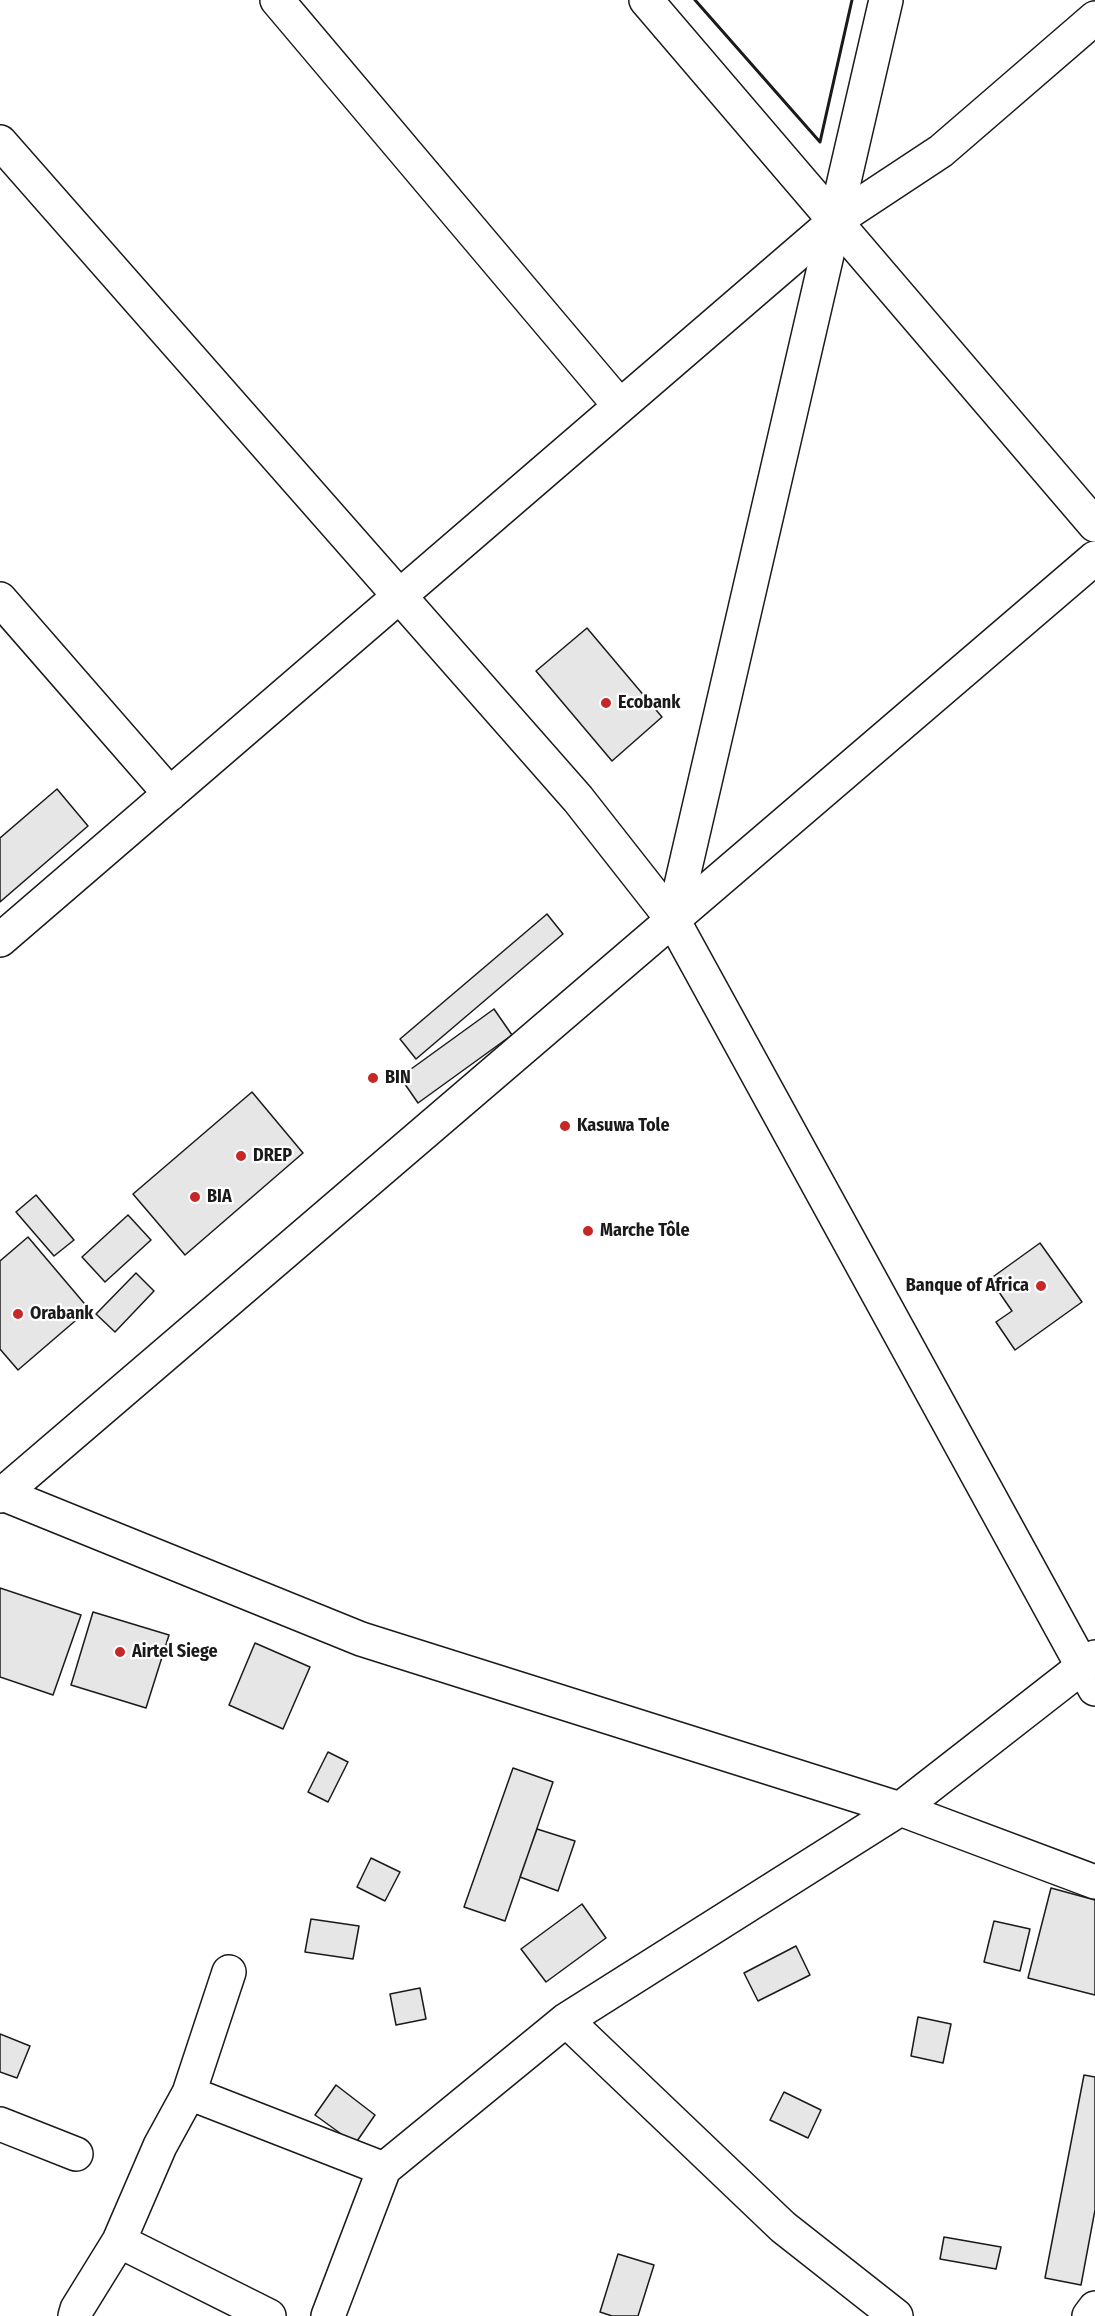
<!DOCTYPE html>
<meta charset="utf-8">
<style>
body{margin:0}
canvas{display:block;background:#fff}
</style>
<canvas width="1095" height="2316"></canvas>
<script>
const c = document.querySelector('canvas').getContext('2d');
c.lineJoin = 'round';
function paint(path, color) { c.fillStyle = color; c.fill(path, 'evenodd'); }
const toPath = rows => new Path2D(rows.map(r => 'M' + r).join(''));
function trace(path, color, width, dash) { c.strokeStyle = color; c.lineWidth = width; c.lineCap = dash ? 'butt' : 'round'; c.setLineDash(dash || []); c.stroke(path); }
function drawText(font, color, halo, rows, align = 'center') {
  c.font = font + ' "Fira Sans Condensed",sans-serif'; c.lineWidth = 4.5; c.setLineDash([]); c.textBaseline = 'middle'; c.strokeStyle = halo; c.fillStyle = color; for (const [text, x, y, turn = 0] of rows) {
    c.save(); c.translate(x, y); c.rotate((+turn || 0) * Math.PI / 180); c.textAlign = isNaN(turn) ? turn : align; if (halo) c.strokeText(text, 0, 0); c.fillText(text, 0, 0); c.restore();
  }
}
const building = toPath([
 [587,628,662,717,612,761,536,671,587,628],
 [57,789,88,826,0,902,0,838,57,789],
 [547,914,563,934,416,1059,400,1039,547,914],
 [494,1009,512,1035,418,1103,400,1077,494,1009],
 [252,1092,303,1153,185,1255,133,1194,252,1092],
 [36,1195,74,1240,54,1256,16,1212,36,1195],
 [128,1215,151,1240,105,1282,82,1257,128,1215],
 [28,1237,89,1309,18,1370,0,1349,0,1261,28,1237],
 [1040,1243,1082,1302,1015,1350,996,1322,1012,1311,990,1279,1040,1243],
 [136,1273,154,1291,115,1332,96,1314,136,1273],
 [0,1588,81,1615,53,1695,0,1677,0,1588],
 [93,1612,169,1635,146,1708,71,1685,93,1612],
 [255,1643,310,1667,283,1729,229,1705,255,1643],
 [328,1752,348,1762,328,1802,308,1792,328,1752],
 [513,1768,553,1782,505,1921,464,1907,513,1768],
 [537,1829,575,1841,558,1891,520,1877,537,1829],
 [371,1858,400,1872,385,1901,357,1887,371,1858],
 [1051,1888,1095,1900,1095,1995,1028,1978,1051,1888],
 [582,1904,606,1938,546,1982,521,1949,582,1904],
 [311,1919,359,1926,353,1959,305,1952,311,1919],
 [994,1921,1030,1929,1020,1971,984,1962,994,1921],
 [796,1946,810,1975,758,2001,744,1973,796,1946],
 [420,1988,426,2019,396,2025,390,1994,420,1988],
 [918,2017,951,2024,943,2063,911,2056,918,2017],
 [0,2034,30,2046,17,2078,0,2072,0,2034],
 [1084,2075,1095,2077,1095,2210,1081,2285,1045,2278,1084,2075],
 [336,2085,375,2115,355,2144,315,2115,336,2085],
 [784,2092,821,2110,808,2138,770,2120,784,2092],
 [944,2237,1001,2247,996,2269,940,2259,944,2237],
 [618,2254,654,2265,638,2316,612,2316,600,2312,618,2254]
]);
paint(building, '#e6e6e6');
trace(building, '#1a1a1a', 1.5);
const minor = toPath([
 [277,0,620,406],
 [646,0,1095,525],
 [0,142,578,799,673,920,1095,1689],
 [0,599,170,794],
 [0,940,835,221,941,151,1095,18],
 [0,1491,3,1494,361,1639,900,1809,1095,1882],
 [566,2020,783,2227,896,2316],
 [189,2093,229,1972],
 [0,2124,76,2154],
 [75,2316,77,2309,119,2241],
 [269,2316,119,2241,160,2146,189,2093,384,2169,566,2020,900,1809,1095,1657],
 [328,2316,384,2169],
 [1089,2316,1095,2308]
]);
const tertiary = toPath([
 [673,920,886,0]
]);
const primary = toPath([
 [0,1496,1095,558]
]);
trace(minor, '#1a1a1a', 36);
trace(tertiary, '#1a1a1a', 36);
trace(primary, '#1a1a1a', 36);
trace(minor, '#fff', 33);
trace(tertiary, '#fff', 33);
trace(primary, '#fff', 33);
trace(toPath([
 [695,0,820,142,852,0]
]), '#1a1a1a', 3);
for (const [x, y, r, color] of [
 [606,703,6,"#c62828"],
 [373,1078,6,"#c62828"],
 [565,1126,6,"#c62828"],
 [241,1156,6,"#c62828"],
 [195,1197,6,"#c62828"],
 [588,1231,6,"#c62828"],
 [1041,1286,6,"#c62828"],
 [18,1314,6,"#c62828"],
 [120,1652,6,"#c62828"]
]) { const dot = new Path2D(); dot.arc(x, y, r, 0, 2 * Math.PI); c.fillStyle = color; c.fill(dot); trace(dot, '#fff', 2); }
drawText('bold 18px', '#1a1a1a', '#fff', [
 ["Ecobank",618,703],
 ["BIN",385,1078],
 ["Kasuwa Tole",577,1126],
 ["DREP",253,1156],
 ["BIA",207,1197],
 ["Marche Tôle",600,1231],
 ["Banque of Africa",1029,1286,"right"],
 ["Orabank",30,1314],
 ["Airtel Siege",132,1652]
], 'left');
</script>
